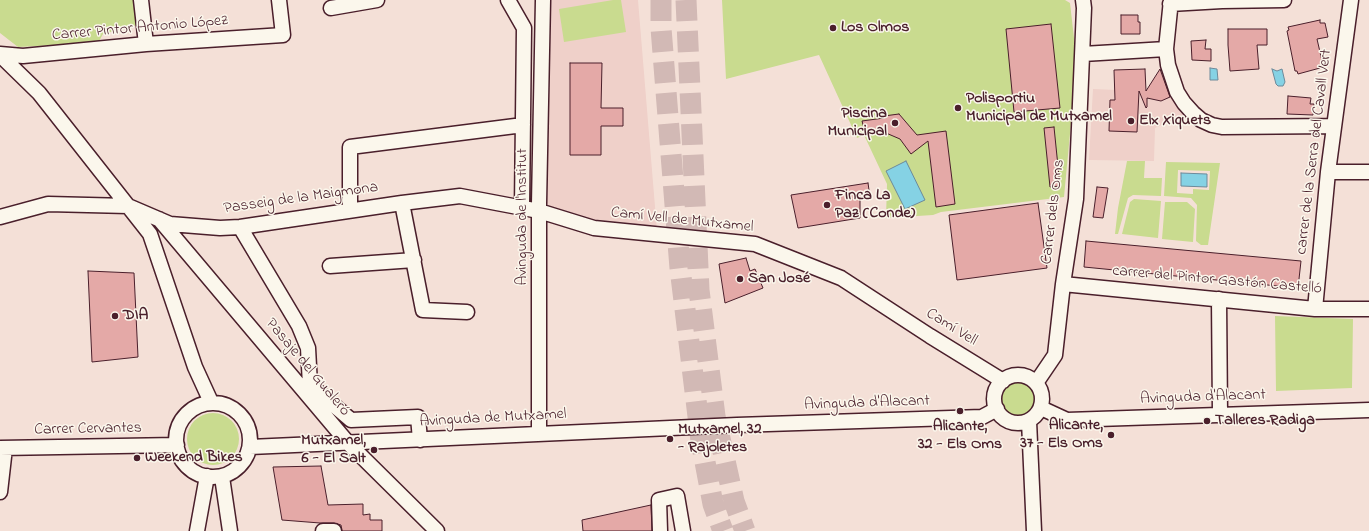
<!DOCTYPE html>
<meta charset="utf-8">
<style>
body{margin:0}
canvas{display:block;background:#f4e0d7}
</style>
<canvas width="1369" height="531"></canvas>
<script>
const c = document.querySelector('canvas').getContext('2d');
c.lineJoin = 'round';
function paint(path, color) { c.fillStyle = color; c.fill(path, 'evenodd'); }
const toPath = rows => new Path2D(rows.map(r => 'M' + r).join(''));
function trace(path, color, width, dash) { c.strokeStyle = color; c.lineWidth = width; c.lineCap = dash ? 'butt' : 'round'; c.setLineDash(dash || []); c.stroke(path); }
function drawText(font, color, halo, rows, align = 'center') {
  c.font = font + ' "Indie Flower",sans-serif'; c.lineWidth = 3; c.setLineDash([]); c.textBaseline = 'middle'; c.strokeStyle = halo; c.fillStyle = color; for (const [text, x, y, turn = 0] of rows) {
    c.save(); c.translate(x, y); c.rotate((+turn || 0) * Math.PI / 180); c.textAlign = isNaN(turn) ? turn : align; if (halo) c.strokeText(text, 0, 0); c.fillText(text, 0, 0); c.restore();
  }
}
paint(toPath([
 [546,0,638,0,657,231,586,220,541,204],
 [1165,75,1186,114,1155,128,1154,161,1089,160,1093,89,1140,91,1144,93,1151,84,1155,87]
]), '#efd0c9');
paint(toPath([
 [0,0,134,0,137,25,103,34,98,43,18,47,0,33],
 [613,0,621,0,626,32,564,42,559,9],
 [722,0,1065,0,1070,3,1074,38,1075,81,1064,197,941,212,933,215,886,218,887,184,864,135,857,138,819,55,726,79],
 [1127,161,1145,161,1144,178,1162,178,1161,196,1133,195,1128,198,1118,234,1115,234,1118,208],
 [1166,162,1220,163,1208,245,1201,245,1196,241,1197,205,1191,198,1164,196],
 [1178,170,1210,171,1209,190,1193,189,1193,194,1177,193],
 [1134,199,1161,201,1158,238,1122,234,1130,202],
 [1165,202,1187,202,1195,209,1193,242,1162,239],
 [1275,316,1353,319,1352,388,1276,391],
 '1000 400a19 19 0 1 1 38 0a19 19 0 1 1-38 0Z',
 '187 439a26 26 0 1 1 52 0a26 26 0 1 1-52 0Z'
]), '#c9db8f');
const water = toPath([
 [1210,68,1217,69,1218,80,1210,80,1210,68],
 [1272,69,1277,71,1282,69,1285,82,1283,86,1278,86,1276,84,1272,69],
 [906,161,925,200,905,209,886,171,906,161],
 [1181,173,1207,174,1207,187,1181,186,1181,173]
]);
paint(water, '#85d2e4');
trace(water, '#6d8a9a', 1);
const building = toPath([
 [1121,15,1138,15,1138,22,1140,22,1140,34,1121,34,1121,15],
 [1320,20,1320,23,1325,23,1328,37,1317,39,1323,65,1320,66,1320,68,1298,74,1297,71,1295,71,1287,31,1289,30,1288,27,1320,20],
 [1051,24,1060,108,1014,112,1006,29,1051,24],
 [1228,29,1267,29,1267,45,1257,45,1259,69,1230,71,1228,45,1228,29],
 [1206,40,1205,49,1211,49,1211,61,1192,60,1191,41,1206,40],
 [570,63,602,63,601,108,623,108,623,126,601,126,601,155,570,155,570,63],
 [1145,69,1146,91,1160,69,1170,97,1161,101,1147,98,1147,107,1146,108,1139,91,1137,132,1109,131,1110,100,1115,100,1114,70,1145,69],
 [1288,96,1311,98,1310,104,1314,104,1313,115,1287,114,1288,96],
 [899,114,917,135,946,131,955,204,936,207,928,141,911,154,900,139,879,130,865,132,862,121,884,118,884,116,899,114],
 [1054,127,1060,186,1050,187,1044,128,1054,127],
 [868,183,870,197,860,198,860,218,798,228,791,195,868,183],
 [1097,187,1108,188,1103,218,1093,217,1097,187],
 [1038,203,1047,268,957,280,949,215,1038,203],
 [1086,241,1301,261,1298,288,1084,267,1086,241],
 [746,258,750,271,755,269,763,288,725,303,719,264,746,258],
 [88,271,134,273,138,357,92,362,88,271],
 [321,466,328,505,363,504,363,515,370,514,370,520,382,520,382,531,342,531,341,525,334,523,320,523,282,520,273,467,321,466],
 [651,505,652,531,583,531,582,520,651,505]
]);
paint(building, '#e4a9a7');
trace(building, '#4a1f2b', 1);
trace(toPath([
 [661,0,661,28,680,268,701,441,713,504,723,531],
 [686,0,699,290,715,416,734,501,745,531]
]), '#d2b9b5', 21, [21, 10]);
const minor = toPath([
 [141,0,146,44],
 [508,0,524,28,522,207],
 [1171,0,1166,49,1168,65,1177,92,1184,103,1193,113,1201,120,1212,125,1222,127,1333,126],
 [1170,4,1222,1,1284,0],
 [331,8,377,0],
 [0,54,23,56,146,44,283,35,279,0],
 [1083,54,1166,49],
 [0,55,39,93,150,234,195,367,211,402],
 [1328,172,1369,172],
 [402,203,423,310,467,312],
 [350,210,350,147,523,125],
 [0,217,48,204,128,206,170,224,220,228,240,227,402,203,460,196,539,211,594,228,755,244,841,278,930,336,1003,381],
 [159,219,348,443,437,531],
 [240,227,299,326,308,348,310,385,351,420,418,417,420,440],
 [330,266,414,260],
 [1063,284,1315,309,1369,309],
 [1219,299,1220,414],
 [1315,309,1328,172,1351,0],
 '994 399a24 24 0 1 1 48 0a24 24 0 1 1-48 0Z',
 [1036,383,1055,355,1063,284,1076,199,1084,8,1083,0],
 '176 440a37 37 0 1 1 74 0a37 37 0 1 1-74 0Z',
 [1041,408,1067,420,1369,410],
 [1029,421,1034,531],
 [539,434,539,204,543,0],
 [250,447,737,425,982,417,997,409],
 [0,448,177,445],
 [222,477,230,531],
 [0,492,5,448],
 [197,531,207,476],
 [323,531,334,531],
 [660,531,659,500,677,496,683,531]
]);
trace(minor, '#4a1f2b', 17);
trace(minor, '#fbf7ec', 14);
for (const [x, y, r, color] of [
 [833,28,4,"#4a1f2b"],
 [958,108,4,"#4a1f2b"],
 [1131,121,4,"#4a1f2b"],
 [895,123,4,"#4a1f2b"],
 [827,205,4,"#4a1f2b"],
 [740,279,4,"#4a1f2b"],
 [115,316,4,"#4a1f2b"],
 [960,411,4,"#4a1f2b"],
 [1207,421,4,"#4a1f2b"],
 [1111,435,4,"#4a1f2b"],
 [670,439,4,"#4a1f2b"],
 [374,450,4,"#4a1f2b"],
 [137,458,4,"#4a1f2b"]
]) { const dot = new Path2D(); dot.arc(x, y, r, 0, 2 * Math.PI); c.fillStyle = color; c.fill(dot); trace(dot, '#fbf7ec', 1.5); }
drawText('bold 16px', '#4a1f2b', '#fbf7ec', [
 ["Los Olmos",841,28],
 ["Polisportiu",966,99],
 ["Municipal de Mutxamel",966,117],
 ["Piscina",887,114,"right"],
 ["Municipal",887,132,"right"],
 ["Elx Xiquets",1139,121],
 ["Finca La",835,196],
 ["Paz (Conde)",835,214],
 ["San José",748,279],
 ["DIA",123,316],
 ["Talleres Radiga",1215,421],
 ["Alicante,",1103,426,"right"],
 ["37 - Els Oms",1103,444,"right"],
 ["Alicante,",960,427,"center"],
 ["32 - Els Oms",960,445,"center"],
 ["Mutxamel, 32",678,430],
 ["- Rajoletes",678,448],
 ["Mutxamel,",366,441,"right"],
 ["6 - El Salt",366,459,"right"],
 ["Weekend Bikes",145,458]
], 'left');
drawText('16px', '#4a1f2b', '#fbf7ec', [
 ["Carrer Pintor Antonio López",140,29,-5],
 ["carrer de la Serra del Cavall Vert",1315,152,-83],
 ["Passeig de la Maigmona",301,199,-8],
 ["Carrer dels Oms",1054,212,-83],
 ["Avinguda de l'Institut",523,217,-90],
 ["Camí Vell de Mutxamel",682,221,6],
 ["carrer del Pintor Gastón Castelló",1217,281,5],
 ["Camí Vell",951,328,32],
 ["Pasaje del Gualeró",307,368,50],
 ["Avinguda d'Alacant",1203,398,-2],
 ["Avinguda d'Alacant",867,404,-2],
 ["Avinguda de Mutxamel",493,419,-3],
 ["Carrer Cervantes",88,430,-1]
]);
</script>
